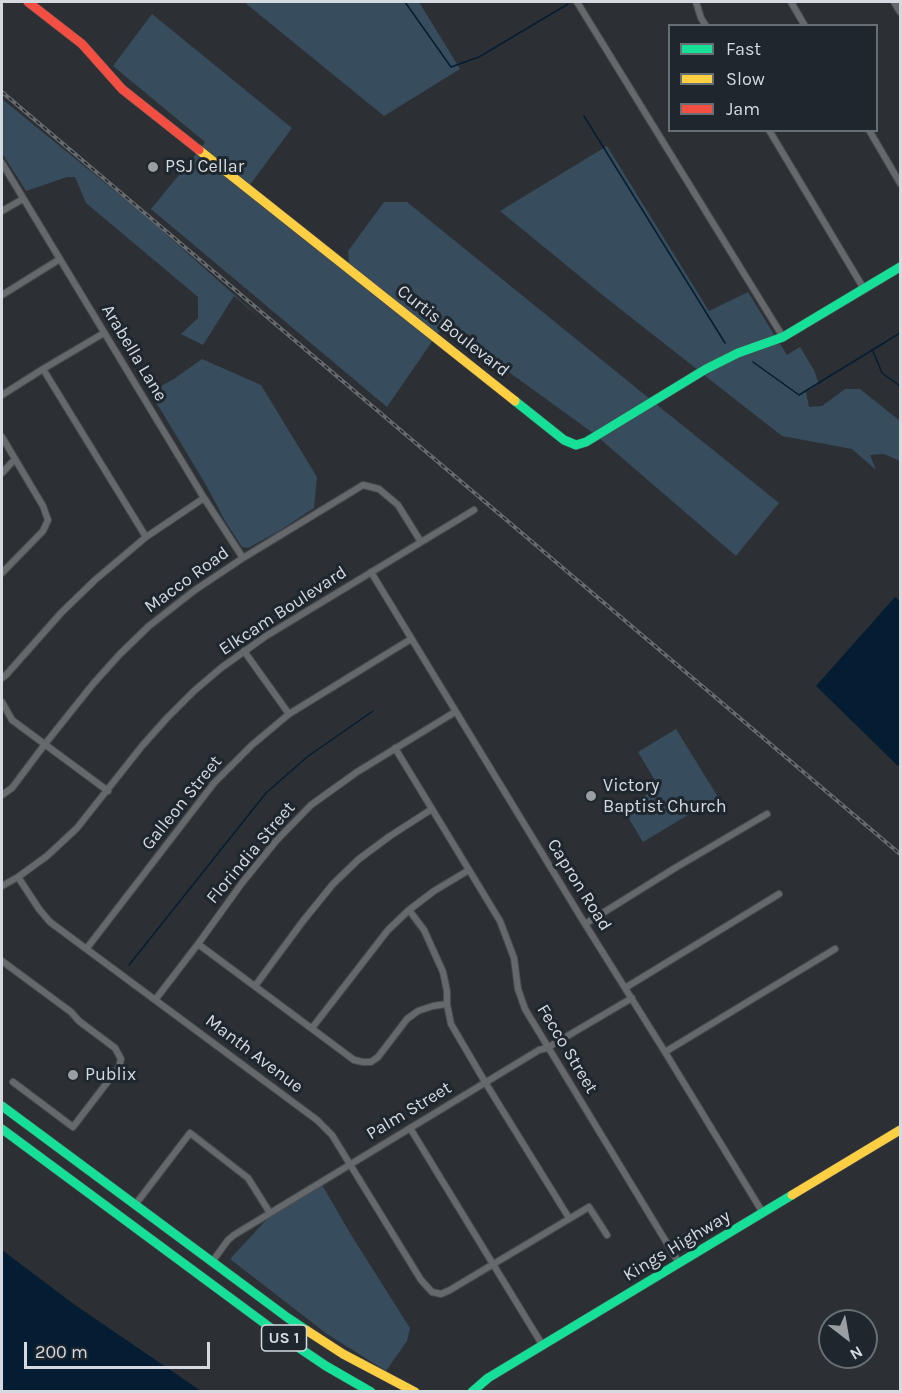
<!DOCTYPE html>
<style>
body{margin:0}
#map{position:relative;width:902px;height:1393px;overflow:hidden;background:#2c3034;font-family:Karla,sans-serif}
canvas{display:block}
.frame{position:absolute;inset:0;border:3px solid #d4dadf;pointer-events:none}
.legend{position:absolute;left:668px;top:24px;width:210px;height:108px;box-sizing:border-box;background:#1e272e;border:2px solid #676f75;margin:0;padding:8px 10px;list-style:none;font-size:18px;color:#d4dadf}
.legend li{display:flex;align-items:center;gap:12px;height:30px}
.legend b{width:30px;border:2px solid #676f75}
.north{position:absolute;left:818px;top:1309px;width:60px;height:60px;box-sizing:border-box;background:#1e272e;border:2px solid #676f75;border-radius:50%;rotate:149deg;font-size:16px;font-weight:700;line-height:24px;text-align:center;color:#d4dadf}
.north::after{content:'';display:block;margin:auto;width:21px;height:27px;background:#999ea3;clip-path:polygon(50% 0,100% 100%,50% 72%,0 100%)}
.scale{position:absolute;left:24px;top:1342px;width:186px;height:27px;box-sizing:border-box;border:3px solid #d4dadf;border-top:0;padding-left:8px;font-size:18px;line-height:21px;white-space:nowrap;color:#d4dadf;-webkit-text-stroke:4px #1e272e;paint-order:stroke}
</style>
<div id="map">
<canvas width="902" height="1393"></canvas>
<div class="frame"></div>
<ul class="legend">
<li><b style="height:8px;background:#16e098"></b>Fast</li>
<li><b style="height:8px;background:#ffcf43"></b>Slow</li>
<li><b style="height:8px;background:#f24e42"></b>Jam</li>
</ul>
<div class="north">N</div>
<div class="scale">200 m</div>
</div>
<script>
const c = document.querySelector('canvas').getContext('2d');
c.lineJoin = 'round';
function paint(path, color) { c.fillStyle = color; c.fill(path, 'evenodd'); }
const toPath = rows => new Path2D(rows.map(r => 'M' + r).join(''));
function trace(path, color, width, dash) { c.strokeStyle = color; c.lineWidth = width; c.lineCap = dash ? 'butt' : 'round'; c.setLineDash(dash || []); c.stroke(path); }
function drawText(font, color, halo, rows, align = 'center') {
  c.font = font + ' Karla,sans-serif'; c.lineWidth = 6; c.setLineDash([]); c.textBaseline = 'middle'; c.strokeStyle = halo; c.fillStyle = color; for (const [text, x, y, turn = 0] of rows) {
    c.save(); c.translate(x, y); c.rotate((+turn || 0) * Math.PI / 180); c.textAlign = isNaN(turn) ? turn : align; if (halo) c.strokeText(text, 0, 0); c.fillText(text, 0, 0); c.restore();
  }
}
paint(toPath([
 [244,2,419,2,460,69,384,116],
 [152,14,292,128,249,186,201,148,205,142,113,66],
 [2,99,148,218,267,324,234,296,203,345,181,334,198,318,198,297,86,203,75,177,67,177,26,191,2,153],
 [607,146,709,311,748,292,775,336,698,370,605,297,500,211],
 [197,153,433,340,387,407,151,209],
 [384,202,407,202,650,399,593,433,444,325,437,335,349,265,348,251],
 [779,342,787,355,800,347,814,370,819,384,806,392,809,407,822,406,845,389,860,389,900,421,900,461,884,454,870,455,876,470,852,449,782,436,704,375,740,357],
 [202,359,261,385,317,477,314,508,279,531,248,548,242,547,225,521,206,485,150,392,174,379],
 [656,404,779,503,736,556,599,438],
 [676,729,718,797,643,842,623,809,659,787,638,752],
 [322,1185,353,1238,410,1328,407,1341,386,1371,327,1334,230,1259,268,1218]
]), '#374c5c');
paint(toPath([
 [895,597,900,601,900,763,898,766,816,686],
 [2,1250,75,1305,201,1391,2,1391]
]), '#041d32');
trace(toPath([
 [405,2,451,67,479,57,568,4],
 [584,116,725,343],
 [873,351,882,373,900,386],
 [753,362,799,395,900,333],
 [129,965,266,793,307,757,373,711]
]), '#041d32', 1.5);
const street = toPath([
 [577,2,783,337],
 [696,2,701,18,706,26],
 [791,2,805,26],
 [894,2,900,12],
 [769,130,864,289],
 [869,130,900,183],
 [2,163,204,498,243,558],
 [2,211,23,199],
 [2,295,60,259],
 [43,369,146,537],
 [2,395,43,369,104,333],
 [2,437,43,506,48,520,43,531,2,573],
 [2,473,15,459],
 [371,572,585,924,665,1052,763,1213],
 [244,651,289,714],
 [2,678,6,675,61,613,95,580,146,537,204,498],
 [2,702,12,720,108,791],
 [395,748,500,921,514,958,518,989,525,1009,679,1263],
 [2,795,12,788,45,744,93,684,120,654,149,626,195,590,243,558,363,485,379,489,398,505,421,542],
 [18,877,39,909,50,922,317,1120,332,1135,421,1280,432,1292,441,1294,450,1290,589,1207,607,1235],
 [2,886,18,877,47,856,77,828,142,746,167,718,194,691,221,668,266,636,474,510],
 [409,910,424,930,443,972,447,991,447,1004,451,1024,485,1082,569,1218],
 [585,924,675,868,767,814],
 [198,944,354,1060,363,1062,371,1062,378,1057,407,1019,418,1011,433,1006,447,1004],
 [87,948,214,783,252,745,289,714,411,639],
 [2,961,71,1012,79,1021,115,1048,121,1059,119,1067,73,1127,13,1082],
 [255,986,303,921,333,884,359,859,390,836,432,809],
 [625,988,779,894],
 [155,1000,198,944,242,883,276,841,311,805,357,772,455,712],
 [312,1028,388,930,409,910,434,891,469,870],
 [665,1052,835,949],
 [410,1128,543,1346],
 [135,1205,190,1133,248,1178,270,1213],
 [212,1262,228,1240,234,1235,539,1050,547,1048,632,998]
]);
const fast = toPath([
 [515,401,564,440,576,445,586,442,706,369,738,353,783,337,900,267],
 [2,1106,288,1318,306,1330],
 [2,1129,283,1337,326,1366,371,1392],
 [472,1392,488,1378,792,1195]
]);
const slow = toPath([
 [199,150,515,401],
 [792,1195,900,1130],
 [306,1330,343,1354,415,1392]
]);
const jam = toPath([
 [28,2,82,44,122,89,199,150]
]);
trace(street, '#484b4f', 8);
trace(fast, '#484b4f', 10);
trace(slow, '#484b4f', 10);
trace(jam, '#484b4f', 10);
trace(street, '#65696c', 6);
trace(fast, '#16e098', 9);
trace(slow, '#ffcf43', 9);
trace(jam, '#f24e42', 9);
const rail = toPath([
 [2,92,900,854]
]);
trace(rail, '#686b6e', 4);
trace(rail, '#1e272e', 1.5, [4.5]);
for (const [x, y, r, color] of [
 [153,167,6,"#999ea3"],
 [591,796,6,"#999ea3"],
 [73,1075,6,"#999ea3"]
]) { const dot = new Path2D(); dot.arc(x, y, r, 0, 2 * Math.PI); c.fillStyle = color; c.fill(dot); trace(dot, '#1e272e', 2); }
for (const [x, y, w] of [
 [284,1338,45]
]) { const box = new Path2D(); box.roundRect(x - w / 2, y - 13, w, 26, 4.5); c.fillStyle = '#1e272e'; c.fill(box); trace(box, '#d4dadf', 1.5); }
drawText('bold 16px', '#d4dadf', null, [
 ["US 1",284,1338]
]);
drawText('18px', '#d4dadf', '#1e272e', [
 ["PSJ Cellar",165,167],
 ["Victory",603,786],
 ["Baptist Church",603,807],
 ["Publix",85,1075]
], 'left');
drawText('18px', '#d4dadf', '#1e272e', [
 ["Curtis Boulevard",453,331,38],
 ["Arabella Lane",134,353,59],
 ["Macco Road",187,580,-36],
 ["Elkcam Boulevard",283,611,-33],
 ["Galleon Street",182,803,-51],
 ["Florindia Street",251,853,-50],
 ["Capron Road",579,885,58],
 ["Fecco Street",567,1049,59],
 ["Manth Avenue",254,1054,37],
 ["Palm Street",409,1111,-31],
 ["Kings Highway",677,1246,-31]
]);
</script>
